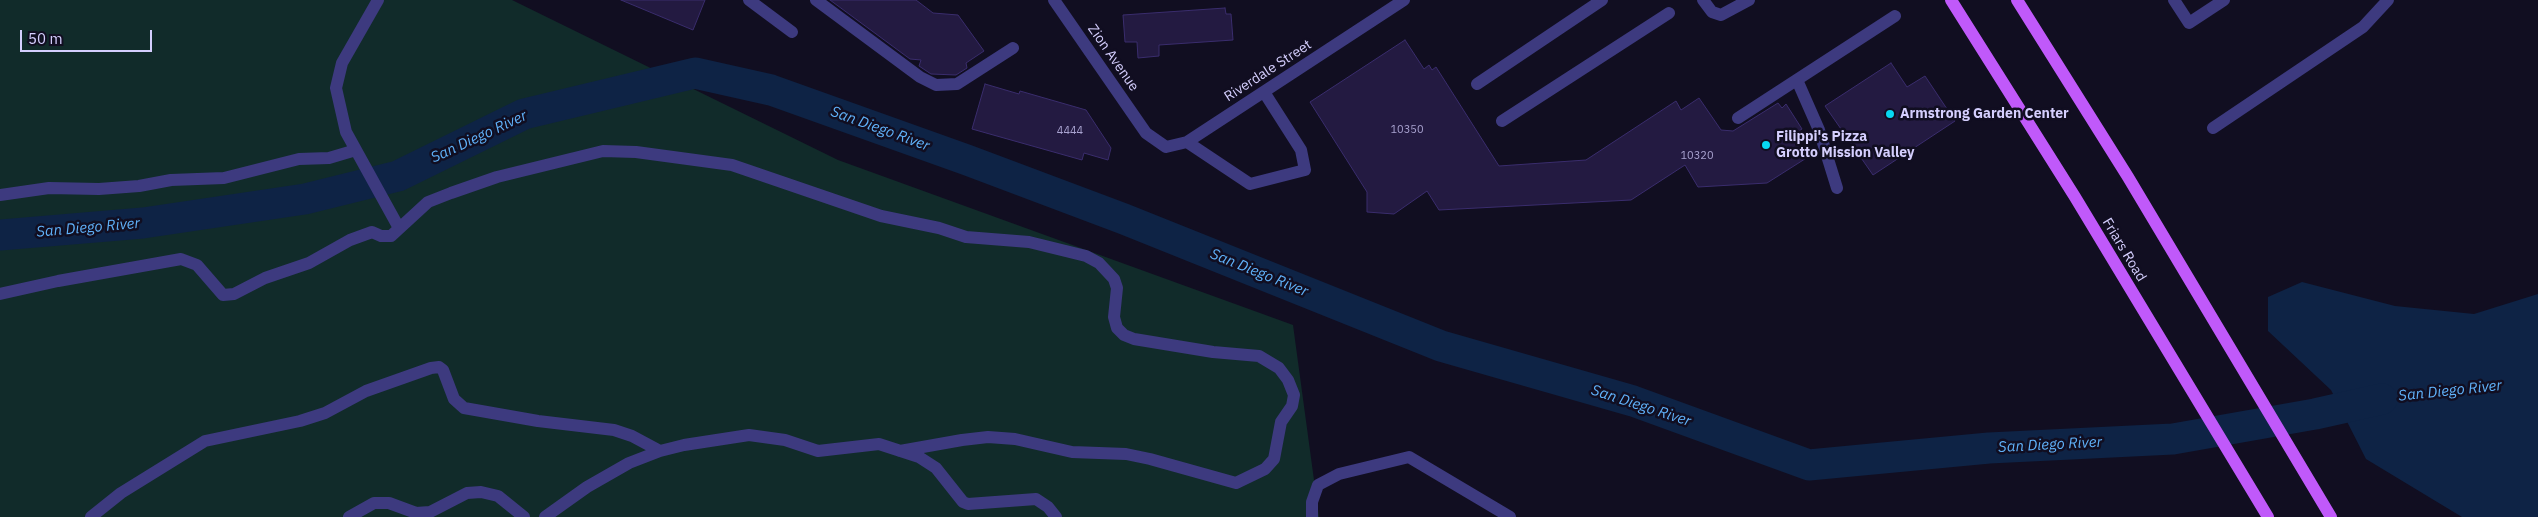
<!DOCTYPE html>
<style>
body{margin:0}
#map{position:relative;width:2538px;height:517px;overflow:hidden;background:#110e21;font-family:"IBM Plex Sans",sans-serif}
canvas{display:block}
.scale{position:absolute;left:20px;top:30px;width:132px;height:22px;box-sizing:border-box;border:2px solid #d5cffe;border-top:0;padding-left:6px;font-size:15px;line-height:18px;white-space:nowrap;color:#d5cffe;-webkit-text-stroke:4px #110e21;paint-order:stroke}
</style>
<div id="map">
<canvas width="2538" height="517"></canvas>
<div class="scale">50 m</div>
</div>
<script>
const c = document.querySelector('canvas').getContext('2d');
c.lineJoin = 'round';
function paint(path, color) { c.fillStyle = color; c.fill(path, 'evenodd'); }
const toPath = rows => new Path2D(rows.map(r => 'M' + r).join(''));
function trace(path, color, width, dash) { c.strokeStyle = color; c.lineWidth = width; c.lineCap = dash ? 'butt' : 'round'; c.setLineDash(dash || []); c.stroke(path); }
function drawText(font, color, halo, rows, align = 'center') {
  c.font = font + ' "IBM Plex Sans",sans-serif'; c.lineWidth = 5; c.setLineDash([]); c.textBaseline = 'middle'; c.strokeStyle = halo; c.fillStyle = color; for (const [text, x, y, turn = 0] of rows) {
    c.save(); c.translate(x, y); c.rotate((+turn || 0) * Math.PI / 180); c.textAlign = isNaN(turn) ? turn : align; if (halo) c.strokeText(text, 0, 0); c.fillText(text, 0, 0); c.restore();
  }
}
paint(toPath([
 [0,0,512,0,838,160,1293,325,1319,517,0,517]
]), '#112b2a');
paint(toPath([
 [2302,282,2395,306,2474,314,2538,294,2538,517,2462,517,2366,459,2331,390,2268,331,2268,297]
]), '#0e2345');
trace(toPath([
 [0,235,143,223,305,199,398,176,524,114,695,73,771,90,967,160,1124,219,1441,346,1633,401,1809,465,1989,448,2173,439,2315,414,2382,399]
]), '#0e2345', 31);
const building = toPath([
 [621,0,705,0,693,30,621,0],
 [830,0,916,0,933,13,958,15,984,51,966,63,967,68,956,75,931,74,919,66,921,60,910,59,830,0],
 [1225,8,1226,14,1231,14,1233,40,1159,45,1159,56,1138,58,1137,42,1125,42,1123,15,1225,8],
 [1405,40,1424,69,1429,65,1432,70,1436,67,1499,166,1586,160,1676,101,1681,110,1699,98,1721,130,1733,131,1778,103,1782,108,1786,104,1802,129,1799,131,1801,135,1796,138,1808,157,1767,183,1698,187,1685,165,1631,200,1439,210,1427,191,1394,214,1367,212,1367,192,1310,102,1405,40],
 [1891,63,1907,87,1925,76,1955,121,1873,175,1825,106,1891,63],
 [985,84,1019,94,1020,91,1086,110,1111,148,1108,160,1084,153,1082,160,972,129,985,84]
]);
paint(building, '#231a41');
trace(building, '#3a2d6d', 1);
trace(toPath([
 [378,0,342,63,336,88,346,132,399,228],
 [749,0,792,32],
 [816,0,920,77,936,85,957,84,1013,48],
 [1054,0,1146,133,1166,147,1187,142,1404,0],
 [1703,0,1712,12,1721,15,1749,0],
 [2174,0,2189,23,2224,0],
 [1797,80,1819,130,1837,188],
 [1477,84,1602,0],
 [1738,118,1895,16],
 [1502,121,1669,13],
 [2213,128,2363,27,2388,0],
 [1187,142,1250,184,1305,170,1301,150,1264,92],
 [0,195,49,188,99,189,139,186,171,180,224,178,299,159,329,158,356,150],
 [0,294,58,281,181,259,197,265,223,295,234,294,265,278,309,263,350,240,372,232,381,236,391,236,428,202,451,193,497,177,603,151,636,152,732,165,881,216,939,228,966,237,1029,242,1086,256,1099,263,1114,279,1117,288,1114,317,1117,328,1124,335,1134,339,1213,352,1259,356,1279,368,1288,380,1294,395,1292,406,1281,422,1274,459,1265,469,1236,483,1150,459,1126,454,1072,452,1015,439,988,437,962,440,900,451],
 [91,517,121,493,205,441,300,421,325,413,366,391,431,368,439,367,443,370,454,399,464,408,538,421,614,430,632,436,660,451],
 [349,517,374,503,389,503,416,513,430,512,467,493,481,492,498,496,524,517],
 [545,517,587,487,629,463,660,451,684,445,749,435,785,440,818,451,879,444,919,457,936,468,963,502,968,504,1036,499,1048,507,1056,517],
 [1312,517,1312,502,1318,485,1339,474,1409,457,1510,517]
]), '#3d3a7f', 12);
trace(toPath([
 [1951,0,2075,197,2268,517],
 [2017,0,2128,177,2331,517]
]), '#c059fa', 12);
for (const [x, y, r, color] of [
 [1890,114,5,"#07d8f2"],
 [1766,145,5,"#07d8f2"]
]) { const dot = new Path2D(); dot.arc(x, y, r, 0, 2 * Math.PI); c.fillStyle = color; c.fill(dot); trace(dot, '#110e21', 2); }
drawText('11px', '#a8a2cf', null, [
 ["10350",1407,130],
 ["4444",1070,131],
 ["10320",1697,156]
]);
drawText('14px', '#d5cffe', '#110e21', [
 ["Zion Avenue",1113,58,55],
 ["Riverdale Street",1268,71,-33],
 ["Friars Road",2124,250,59]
]);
drawText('bold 14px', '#d5cffe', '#110e21', [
 ["Armstrong Garden Center",1900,114],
 ["Filippi's Pizza",1776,137],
 ["Grotto Mission Valley",1776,153]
], 'left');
drawText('italic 15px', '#60b2fa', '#110e21', [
 ["San Diego River",880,129,20],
 ["San Diego River",479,137,-25],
 ["San Diego River",88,228,-5],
 ["San Diego River",1259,273,22],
 ["San Diego River",2450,391,-6],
 ["San Diego River",1641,406,18],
 ["San Diego River",2050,445,-3]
]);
</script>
